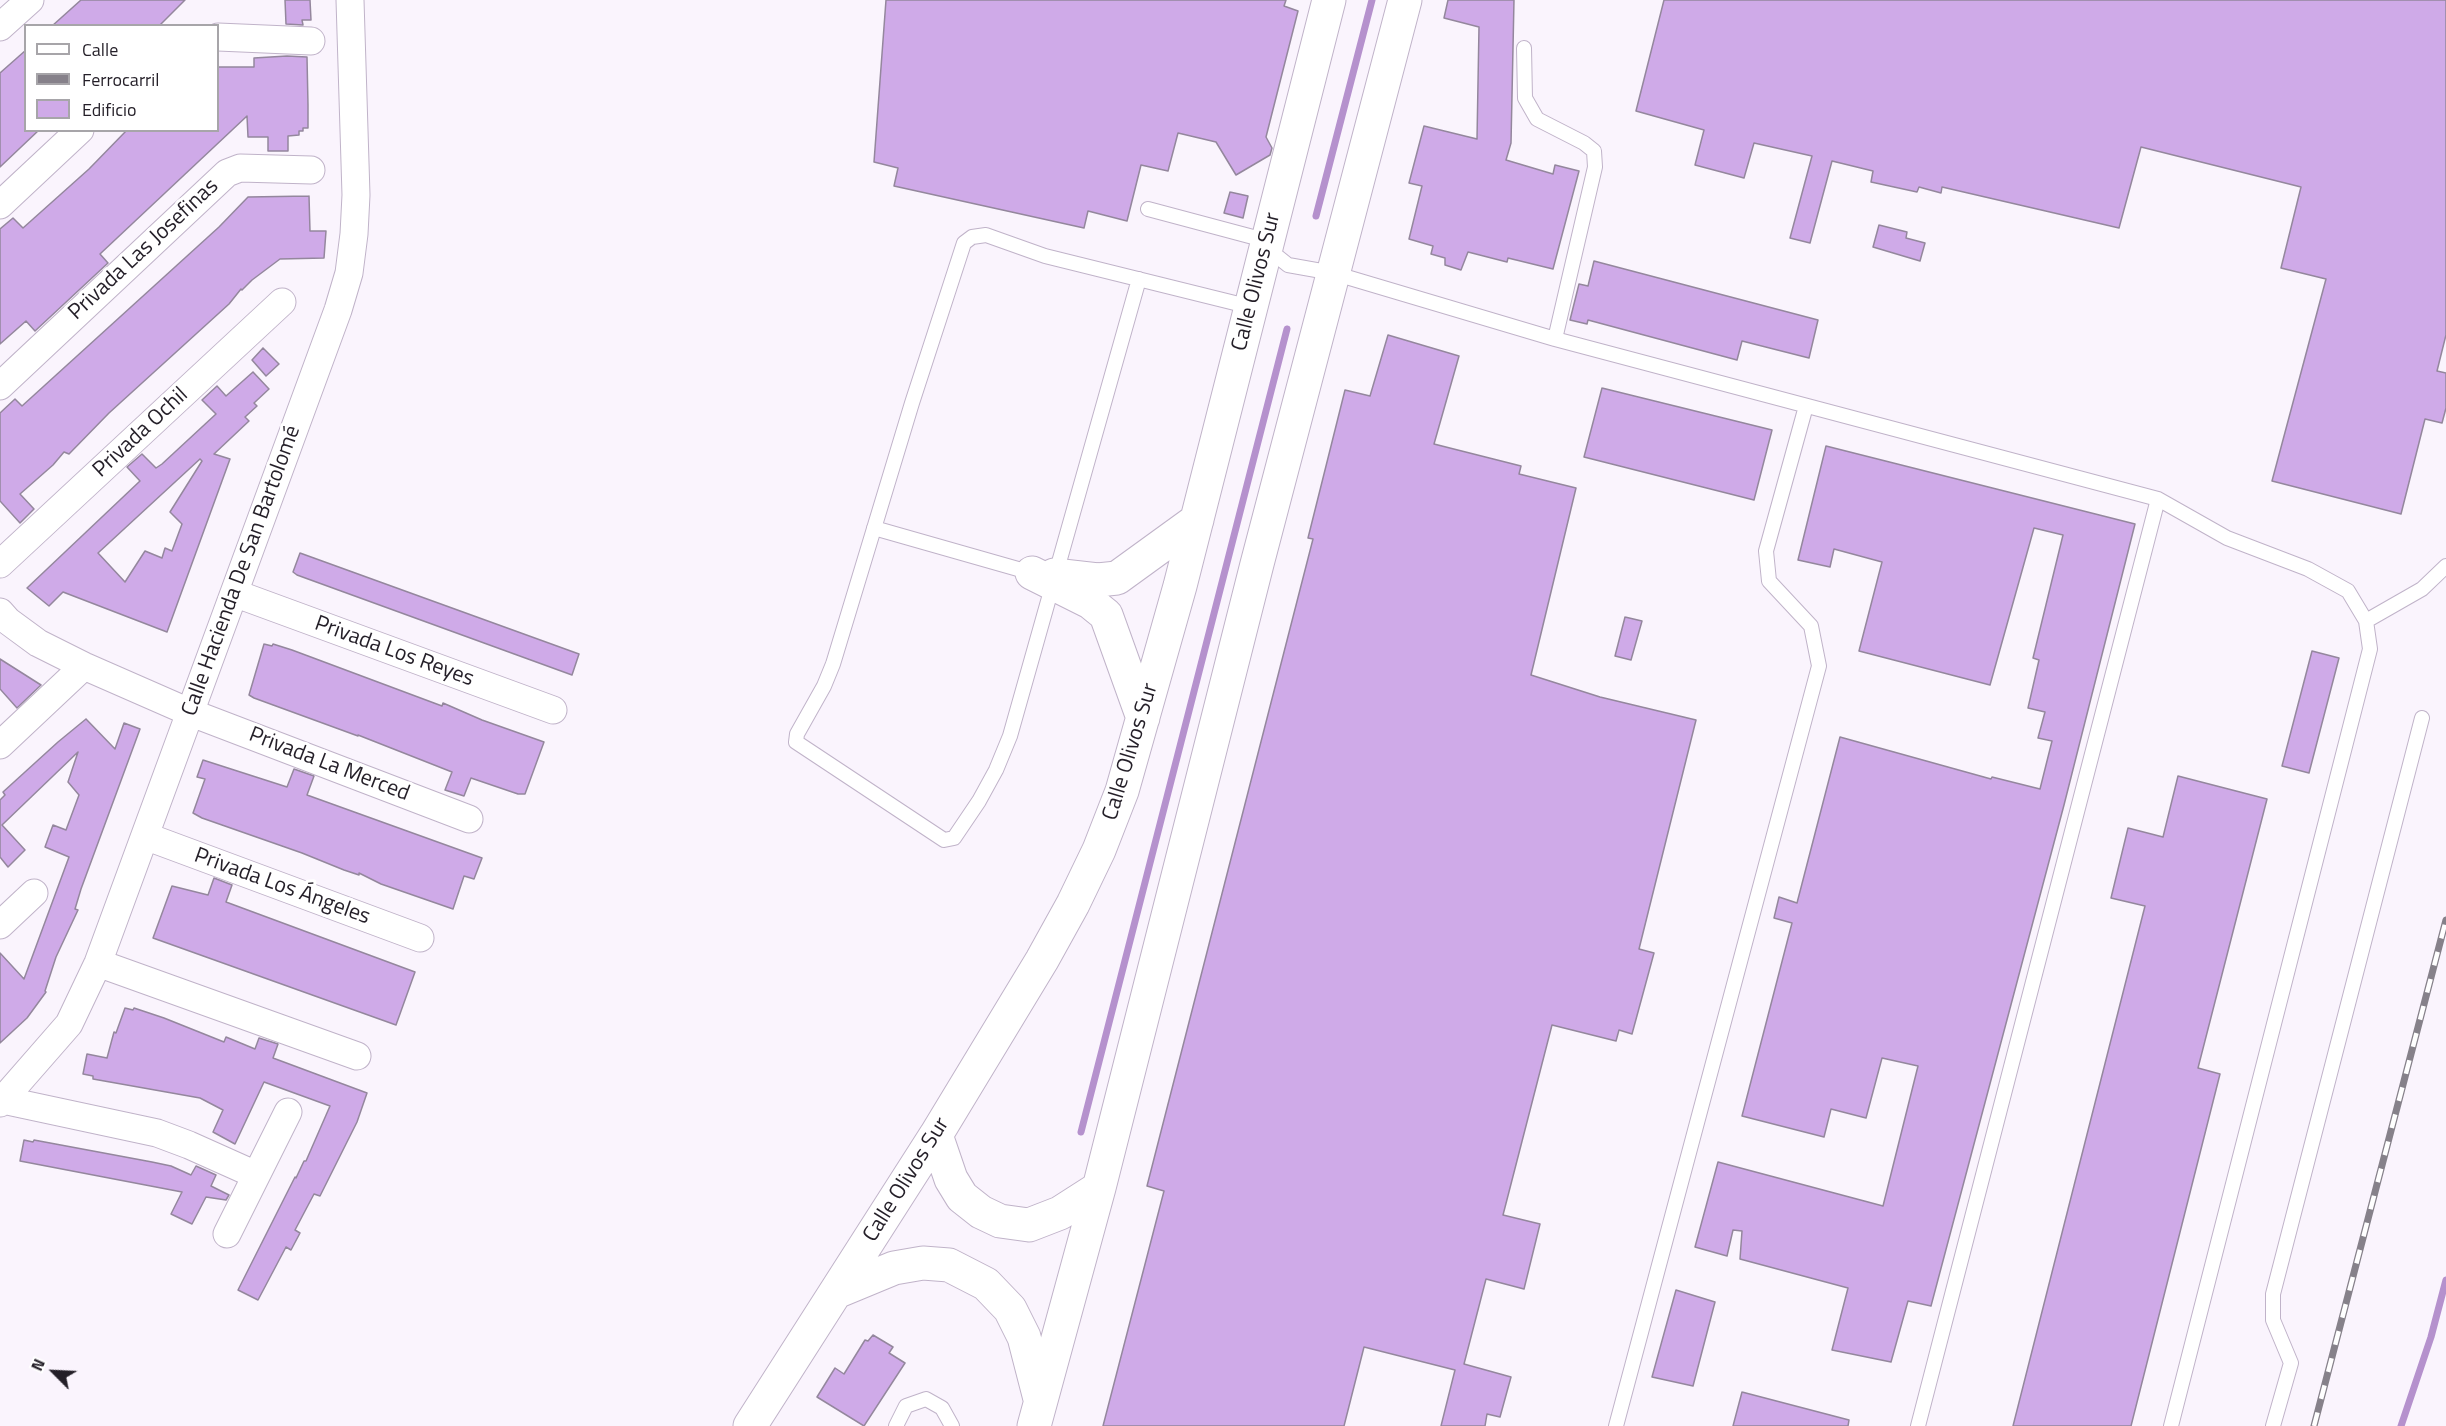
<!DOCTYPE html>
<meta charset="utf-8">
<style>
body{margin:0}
#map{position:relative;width:2446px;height:1426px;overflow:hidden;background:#faf4fd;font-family:"Titillium Web",sans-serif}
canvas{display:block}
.legend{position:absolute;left:24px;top:24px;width:195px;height:108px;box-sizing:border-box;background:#fff;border:2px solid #a7a5a9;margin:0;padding:8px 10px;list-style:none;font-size:18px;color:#241f28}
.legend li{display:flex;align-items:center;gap:12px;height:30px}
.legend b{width:30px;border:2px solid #a7a5a9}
.north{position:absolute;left:24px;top:1342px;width:60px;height:60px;-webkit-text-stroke:4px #fff;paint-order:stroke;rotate:294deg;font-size:16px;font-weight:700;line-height:24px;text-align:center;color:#241f28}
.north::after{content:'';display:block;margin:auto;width:21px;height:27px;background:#241f28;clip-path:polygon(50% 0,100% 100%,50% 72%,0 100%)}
</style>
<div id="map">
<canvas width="2446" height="1426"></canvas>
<ul class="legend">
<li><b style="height:8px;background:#fff"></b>Calle</li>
<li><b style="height:8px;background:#86818a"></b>Ferrocarril</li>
<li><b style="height:16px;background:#cfaae8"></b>Edificio</li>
</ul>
<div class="north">N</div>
</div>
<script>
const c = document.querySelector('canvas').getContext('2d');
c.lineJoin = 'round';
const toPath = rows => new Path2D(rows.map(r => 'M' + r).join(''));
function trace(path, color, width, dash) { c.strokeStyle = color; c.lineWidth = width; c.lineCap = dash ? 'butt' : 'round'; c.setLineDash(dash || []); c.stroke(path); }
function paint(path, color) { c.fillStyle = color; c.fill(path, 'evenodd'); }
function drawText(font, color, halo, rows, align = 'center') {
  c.font = font + ' "Titillium Web",sans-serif'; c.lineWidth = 6; c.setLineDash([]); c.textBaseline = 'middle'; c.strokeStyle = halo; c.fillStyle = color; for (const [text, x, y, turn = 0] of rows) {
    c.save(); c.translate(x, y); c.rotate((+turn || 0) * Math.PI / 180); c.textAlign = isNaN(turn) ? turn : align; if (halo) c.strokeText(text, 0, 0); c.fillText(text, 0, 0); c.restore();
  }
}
trace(toPath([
 [1316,216,1372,0],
 [1081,1132,1287,329],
 [2401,1426,2431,1337,2446,1280]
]), '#b591cd', 7);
const building = toPath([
 [81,0,185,0,159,26,52,26,81,0],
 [285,0,310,0,311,20,302,20,303,25,286,24,285,0],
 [886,0,1286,0,1284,6,1298,11,1266,137,1272,148,1270,155,1236,175,1216,142,1178,133,1168,171,1141,165,1127,221,1088,211,1084,228,894,186,898,168,874,162,886,0],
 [1448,0,1514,0,1511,143,1506,160,1553,174,1555,165,1579,171,1553,269,1508,258,1507,262,1468,252,1461,270,1445,265,1445,258,1431,254,1433,246,1409,239,1422,186,1409,183,1424,126,1477,139,1479,27,1444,18,1448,0],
 [1664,0,2446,0,2446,335,2437,371,2446,373,2446,408,2442,423,2425,419,2401,514,2272,481,2326,279,2281,268,2301,187,2141,147,2119,228,1942,187,1941,193,1919,187,1917,192,1871,182,1873,171,1832,161,1810,243,1790,238,1812,156,1754,143,1744,178,1695,165,1704,130,1636,111,1664,0],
 [26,50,26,130,39,130,0,167,0,73,26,50],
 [287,56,307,57,308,105,308,128,303,128,303,131,299,131,299,135,288,136,288,151,268,151,268,137,248,137,247,116,100,254,108,263,35,331,26,321,0,344,0,229,13,218,23,228,89,169,127,130,218,130,218,67,254,67,254,58,287,56],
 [1230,192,1248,196,1243,218,1224,213,1230,192],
 [309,196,310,231,326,231,324,258,280,259,252,280,242,290,241,289,229,304,109,413,69,454,64,452,53,465,20,494,34,509,20,523,0,501,0,413,15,399,22,406,219,227,248,197,309,196],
 [1879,225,1907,232,1906,238,1925,243,1920,261,1873,247,1879,225],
 [1594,261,1818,320,1809,358,1742,341,1737,360,1588,320,1587,324,1570,320,1579,284,1588,286,1594,261],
 [1388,335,1459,356,1434,444,1521,466,1519,474,1576,488,1531,675,1600,697,1696,720,1639,949,1654,953,1632,1034,1619,1030,1616,1041,1552,1025,1503,1215,1540,1224,1524,1289,1486,1279,1464,1364,1511,1377,1500,1417,1487,1414,1485,1426,1441,1426,1455,1370,1364,1347,1344,1426,1103,1426,1164,1191,1147,1186,1313,539,1308,538,1345,390,1370,396,1388,335],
 [263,348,279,364,266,376,252,360,263,348],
 [253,372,269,389,254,403,257,406,245,417,249,421,214,454,230,459,167,632,63,592,49,606,27,588,140,481,127,467,142,454,156,468,162,464,216,414,202,400,217,386,226,396,253,372],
 [200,459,202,461,170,512,182,524,172,551,165,548,162,558,145,551,125,582,98,553,200,459],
 [1602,388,1772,430,1754,500,1584,457,1602,388],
 [1826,446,2135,524,2064,805,1931,1306,1908,1301,1891,1362,1832,1350,1848,1288,1740,1259,1742,1231,1733,1230,1727,1256,1695,1247,1718,1162,1883,1206,1918,1066,1882,1058,1866,1118,1831,1109,1824,1137,1742,1116,1792,923,1774,918,1779,897,1797,903,1840,737,1991,779,1992,777,2040,789,2052,741,2038,738,2045,712,2028,708,2039,660,2033,658,2063,535,2034,528,1990,685,1859,651,1882,562,1834,549,1830,567,1798,560,1826,446],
 [300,553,579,654,572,675,297,575,293,572,300,553],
 [1625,617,1642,621,1631,660,1615,656,1625,617],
 [264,644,272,646,273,644,292,650,442,706,443,703,482,720,544,742,525,794,518,794,471,778,464,796,445,790,452,772,358,735,358,736,254,698,249,695,264,644],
 [2312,651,2339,658,2309,773,2282,766,2312,651],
 [0,659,41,685,17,708,0,689,0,659],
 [86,719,115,749,124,723,140,729,81,889,75,909,78,910,56,957,45,991,46,992,27,1018,0,1043,0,953,24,979,69,857,45,847,53,825,66,830,79,795,68,782,78,752,2,825,25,850,8,867,0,857,0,800,5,795,3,792,58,742,86,719],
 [203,760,287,787,294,769,314,776,307,795,482,858,474,879,464,876,453,909,381,884,359,873,359,875,344,870,302,853,202,818,193,813,205,779,197,777,203,760],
 [2178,776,2267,799,2198,1068,2220,1074,2131,1426,2013,1426,2145,906,2111,898,2128,828,2163,837,2178,776],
 [214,878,232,885,226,902,415,972,396,1025,153,938,172,886,208,895,214,878],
 [125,1008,133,1010,134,1008,164,1018,224,1042,226,1037,255,1049,259,1038,278,1044,273,1058,367,1093,357,1122,320,1196,314,1194,295,1230,300,1233,291,1250,286,1247,258,1300,238,1290,295,1177,296,1178,304,1161,306,1161,330,1106,264,1082,235,1144,213,1132,223,1110,200,1098,93,1079,93,1076,83,1074,87,1054,107,1058,114,1032,116,1033,125,1008],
 [24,1140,33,1142,34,1140,152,1162,171,1166,191,1175,196,1166,216,1175,211,1186,229,1195,226,1200,206,1197,192,1224,171,1214,182,1192,20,1161,24,1140],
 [1676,1290,1715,1302,1693,1386,1652,1377,1676,1290],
 [873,1335,893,1347,889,1353,905,1363,864,1426,817,1397,835,1368,844,1374,865,1340,868,1341,873,1335],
 [1742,1392,1849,1420,1848,1426,1733,1426,1742,1392]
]);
paint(building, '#cfaae8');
trace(building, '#94879d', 1.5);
const lane = toPath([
 [1524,48,1525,98,1537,119,1584,143,1594,151,1595,167,1555,339],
 [1148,209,1253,237,1288,265,1333,273,1555,339,2158,499,2227,538,2308,569,2348,591,2366,621,2370,649,2171,1426],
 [1139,279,1010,736,996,770,979,801,954,838,944,840,796,742,797,734,824,686,833,664,912,403,964,243,972,237,986,235,1045,256,1251,307],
 [874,528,1032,573],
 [2366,621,2422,589,2446,566],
 [896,1426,906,1406,926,1399,942,1408,952,1426],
 [1616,1426,1819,666,1811,626,1769,581,1766,551,1806,406],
 [1918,1426,2158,499],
 [2273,1426,2291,1363,2273,1320,2273,1294,2422,718]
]);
const street = toPath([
 [0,27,30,0],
 [218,37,311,41],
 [0,205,80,130],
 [0,386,227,173,240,168,311,170],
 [0,564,282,302],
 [234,593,553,710],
 [0,612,8,621,38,643,84,666,189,712,469,819],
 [0,745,84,666],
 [145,836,420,938],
 [0,925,34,893],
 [98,963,357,1056],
 [3,1100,157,1133,189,1145,256,1175],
 [0,1103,69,1024,98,963,338,310,349,273,354,234,356,195,350,0],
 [227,1234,288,1112]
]);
const secondary = toPath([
 [1032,573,1090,602,1106,615,1143,718],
 [1054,575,1098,580,1117,578,1197,520],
 [936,1135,951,1179,962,1197,981,1212,1000,1221,1029,1225,1060,1213,1099,1188],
 [836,1292,894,1268,923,1263,949,1265,986,1284,1010,1309,1024,1337,1040,1399],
 [750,1426,936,1135,1042,960,1073,904,1099,850,1122,791,1180,586,1329,0],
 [1034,1426,1099,1188,1257,564,1405,0]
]);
trace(lane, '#c0b3c9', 16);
trace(street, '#c0b3c9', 29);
trace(secondary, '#c0b3c9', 35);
trace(lane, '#fff', 14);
trace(street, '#fff', 27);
trace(secondary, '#fff', 33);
const rail = toPath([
 [2314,1426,2446,920]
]);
trace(rail, '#86818a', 7);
trace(rail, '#fff', 4.5, [14]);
drawText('22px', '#241f28', '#fff', [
 ["Privada Las Josefinas",144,250,-43],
 ["Calle Olivos Sur",1257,282,-76],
 ["Privada Ochil",141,433,-43],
 ["Calle Hacienda De San Bartolomé",242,571,-70],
 ["Privada Los Reyes",394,652,20],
 ["Calle Olivos Sur",1131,752,-73],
 ["Privada La Merced",329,765,21],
 ["Privada Los Ángeles",282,887,20],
 ["Calle Olivos Sur",907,1180,-58]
]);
</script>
